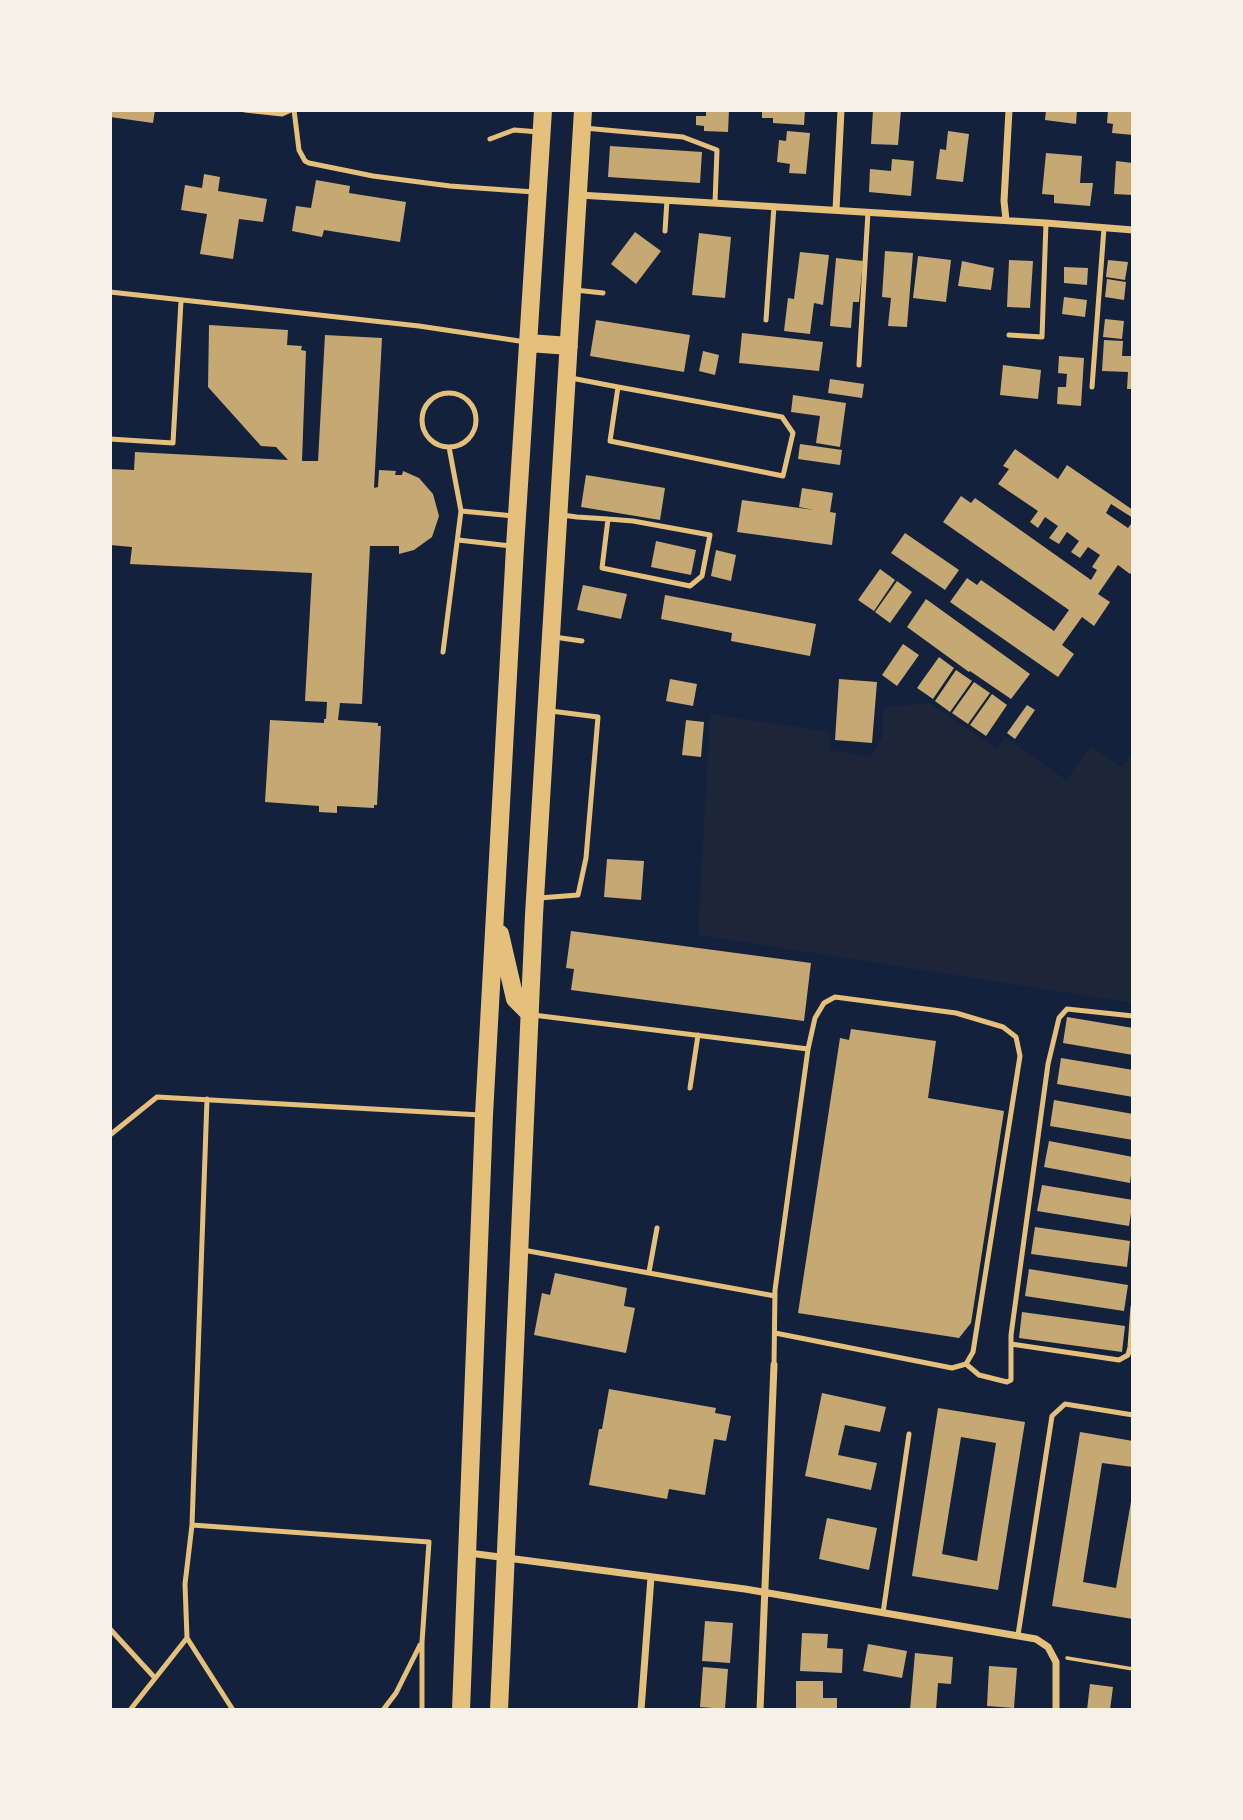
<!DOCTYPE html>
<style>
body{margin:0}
#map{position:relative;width:1243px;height:1820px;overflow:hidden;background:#14213d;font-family:Poppins,sans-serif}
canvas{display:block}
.frame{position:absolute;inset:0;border:112px solid #f6f1e7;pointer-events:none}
</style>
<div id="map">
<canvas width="1243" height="1820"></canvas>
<div class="frame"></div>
</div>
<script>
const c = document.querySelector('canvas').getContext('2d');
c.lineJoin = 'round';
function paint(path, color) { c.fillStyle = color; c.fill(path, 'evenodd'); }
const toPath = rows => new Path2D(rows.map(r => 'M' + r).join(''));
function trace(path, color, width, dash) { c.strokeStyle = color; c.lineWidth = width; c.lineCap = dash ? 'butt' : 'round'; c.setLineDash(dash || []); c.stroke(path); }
paint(toPath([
 [930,703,997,749,1005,737,1066,780,1091,746,1122,767,1133,752,1133,1003,698,935,710,714,831,732,830,750,870,757,882,739,883,707]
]), '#1d2539');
paint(toPath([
 [110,110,155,110,153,123,110,117],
 [706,110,729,110,728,132,704,131,704,126,696,125,696,116,706,116],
 [762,110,805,110,804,125,773,123,773,118,762,118],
 [873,110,901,110,898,145,871,144],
 [1046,110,1077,110,1076,124,1045,120],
 [1108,110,1133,110,1133,135,1112,133,1113,124,1107,123],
 [787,131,810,133,806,174,789,173,790,164,777,162,779,140,786,141],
 [948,131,969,134,963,182,936,179,940,149,946,150],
 [610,146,702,152,700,183,608,177],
 [1046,153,1082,156,1080,183,1093,183,1090,206,1054,203,1054,195,1042,194],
 [892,159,914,161,911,196,869,192,870,169,891,171],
 [1116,161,1133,163,1133,195,1114,194],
 [204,174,220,177,218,191,267,199,263,222,239,219,233,259,200,254,207,214,181,210,185,185,202,188],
 [316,180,350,186,349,193,406,202,400,242,324,230,322,237,292,231,296,206,311,208],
 [635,232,661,251,636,284,611,264],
 [699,233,731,237,725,298,692,295],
 [885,251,913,253,907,327,888,326,891,298,882,297],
 [800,252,829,255,823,305,814,303,810,334,784,331,788,298,794,299],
 [918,256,951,260,946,302,913,298],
 [836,258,863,261,859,302,853,302,851,328,830,326],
 [1009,260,1033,261,1030,308,1007,307],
 [1108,260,1128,262,1125,280,1106,277],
 [962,261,994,268,991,290,958,286],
 [1064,267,1088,268,1087,285,1064,283],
 [1107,279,1126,282,1124,300,1105,297],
 [1064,297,1087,300,1085,317,1062,314],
 [1105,319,1124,321,1122,339,1103,337],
 [596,320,690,335,684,372,590,356],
 [209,325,288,330,287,345,302,346,301,350,306,351,302,461,318,461,325,335,382,338,374,488,378,487,379,470,396,471,395,475,402,475,403,471,410,474,419,478,433,494,439,516,432,537,414,550,399,554,399,546,370,546,362,704,340,703,338,720,378,723,378,726,381,726,377,805,374,805,374,808,337,806,337,813,319,812,319,806,265,802,270,720,324,723,324,719,326,719,327,702,305,701,312,573,130,564,132,547,110,545,110,469,134,470,135,452,288,460,276,447,261,446,208,387],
 [742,333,823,342,819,371,739,363],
 [1104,340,1123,341,1122,356,1133,356,1133,389,1127,389,1128,372,1102,371],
 [703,351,719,355,715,375,699,371],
 [1059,356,1084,358,1081,406,1057,404,1058,387,1066,387,1067,374,1058,373],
 [1003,365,1041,370,1038,399,1000,395],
 [830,379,864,384,862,398,828,393],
 [793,395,846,403,840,447,816,443,820,416,791,412],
 [800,444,842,450,840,465,798,459],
 [1015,449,1058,479,1067,465,1133,510,1133,518,1111,504,1106,513,1128,528,1133,521,1133,570,1130,574,1118,565,1098,594,1110,602,1094,626,1082,617,1062,645,1074,654,1058,677,950,602,967,578,977,585,981,580,1054,631,1069,610,943,522,961,496,971,503,975,498,1091,580,1097,570,1092,567,1100,555,1088,547,1080,558,1071,552,1079,541,1067,532,1059,544,1049,538,1058,526,1045,517,1038,528,1030,522,1038,511,998,484,1009,469,1003,466],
 [586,475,665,488,660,520,581,507],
 [802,488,833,493,830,512,836,513,832,545,737,532,742,500,814,510,799,507],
 [905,533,959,570,945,590,891,553],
 [656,541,696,550,691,575,651,567],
 [716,550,736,555,731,581,711,576],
 [880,569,895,580,874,611,858,600],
 [897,581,912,592,890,623,875,612],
 [583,585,627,594,621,619,577,610],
 [665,595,816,624,810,656,731,641,732,633,661,619],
 [926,599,1030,674,1011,699,970,671,969,672,907,627],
 [903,644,919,655,897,686,882,675],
 [939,657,954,668,933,699,917,688],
 [956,670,972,681,950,712,935,701],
 [670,679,697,684,693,706,666,701],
 [839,679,877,682,872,743,835,740],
 [974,682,990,693,968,724,952,713],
 [992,694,1007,705,986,736,970,725],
 [1027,705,1035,710,1015,739,1007,733],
 [686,720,704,722,701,757,682,755],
 [607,859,644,861,641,900,604,897],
 [571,931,811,963,804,1021,571,990,574,969,566,968],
 [1067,1017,1133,1028,1133,1055,1063,1043],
 [851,1029,936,1041,928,1098,1004,1111,971,1323,959,1338,798,1313,840,1038,849,1040],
 [1061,1058,1133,1070,1133,1097,1057,1084],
 [1054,1100,1133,1114,1133,1140,1050,1126],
 [1049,1141,1133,1157,1130,1183,1044,1167],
 [1042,1185,1133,1200,1129,1226,1037,1211],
 [1035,1227,1130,1241,1127,1267,1031,1254],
 [1029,1269,1128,1285,1124,1311,1025,1296],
 [555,1273,627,1288,624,1306,635,1308,626,1353,534,1335,542,1293,550,1295],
 [1022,1312,1125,1326,1122,1352,1019,1338],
 [609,1389,716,1408,715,1413,731,1416,726,1441,714,1439,705,1495,669,1489,667,1499,589,1485,599,1429,602,1429],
 [822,1393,886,1407,880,1432,845,1425,838,1455,877,1463,871,1490,805,1476],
 [938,1408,1025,1422,998,1590,912,1576],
 [961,1437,996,1443,977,1561,942,1554],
 [1080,1432,1133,1441,1133,1467,1102,1463,1083,1582,1116,1588,1133,1490,1133,1619,1052,1606],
 [827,1518,877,1528,869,1570,819,1559],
 [705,1621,733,1623,730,1663,702,1661],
 [802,1633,828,1634,827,1648,843,1649,842,1673,800,1671],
 [868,1644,907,1651,902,1678,863,1671],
 [915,1653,953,1657,951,1684,938,1683,936,1710,910,1710],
 [989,1666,1017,1668,1014,1708,987,1706],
 [703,1667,728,1669,725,1709,700,1707],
 [796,1681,823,1681,823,1698,837,1698,837,1710,796,1710],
 [1090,1684,1113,1687,1110,1710,1087,1710]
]), '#c6a872');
trace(toPath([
 [1067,1658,1133,1669]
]), '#e5c07b', 3.5);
trace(toPath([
 [245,110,282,114,291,110],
 [294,110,299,150,305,161,309,163,373,176,450,186,534,192],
 [584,128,683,137,717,150,715,203],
 [490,139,514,130,539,132],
 [665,231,667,200],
 [575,290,603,293],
 [110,292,419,326,526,342],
 [766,320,774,206],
 [1009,335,1042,337,1046,223],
 [859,365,868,212],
 [571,378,618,387],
 [618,387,782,417,793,433,783,476,610,441,618,387],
 [1092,387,1104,228],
 '422 420a27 27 0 1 1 54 0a27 27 0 1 1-54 0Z',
 [110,439,173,443,181,301],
 [461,511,514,516],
 [562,515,577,517,608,519,633,521,710,535,702,576,690,586,602,568,608,519],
 [458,540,511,546],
 [554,637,582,641],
 [443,652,461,511,449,447],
 [539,898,578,895,586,858,598,717,551,711],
 [533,1015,808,1049],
 [690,1088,698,1035],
 [207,1099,192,1525,185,1584,187,1638,233,1710],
 [110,1135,157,1097,481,1115],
 [523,1250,775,1296],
 [649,1272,657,1228],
 [1011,1344,1119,1360,1128,1355,1130,1347,1133,1307],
 [966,1364,979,1375,1007,1382,1011,1380,1011,1335,1048,1064,1059,1018,1067,1009,1133,1016],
 [774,1365,775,1290,808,1049,815,1018,824,1003,835,997,956,1013,1003,1027,1016,1037,1020,1056,973,1352,966,1364,952,1368,775,1333],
 [192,1525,429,1542,422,1642,422,1710],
 [883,1613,909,1434],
 [110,1629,155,1678],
 [1018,1635,1052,1416,1065,1404,1133,1415],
 [130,1710,187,1638],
 [383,1710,396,1693,420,1645]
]), '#e5c07b', 5);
trace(toPath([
 [579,195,1046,223,1133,230],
 [836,210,841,110],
 [1006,220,1004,201,1009,110],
 [469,1553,745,1589,1036,1639,1048,1647,1056,1662,1056,1710],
 [641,1710,651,1577],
 [760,1710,774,1365]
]), '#e5c07b', 7);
trace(toPath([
 [529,343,569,346],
 [500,934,515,999,530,1014],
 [461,1710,484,1115,515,547,543,110],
 [499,1710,534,915,583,110]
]), '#e5c07b', 18);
</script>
